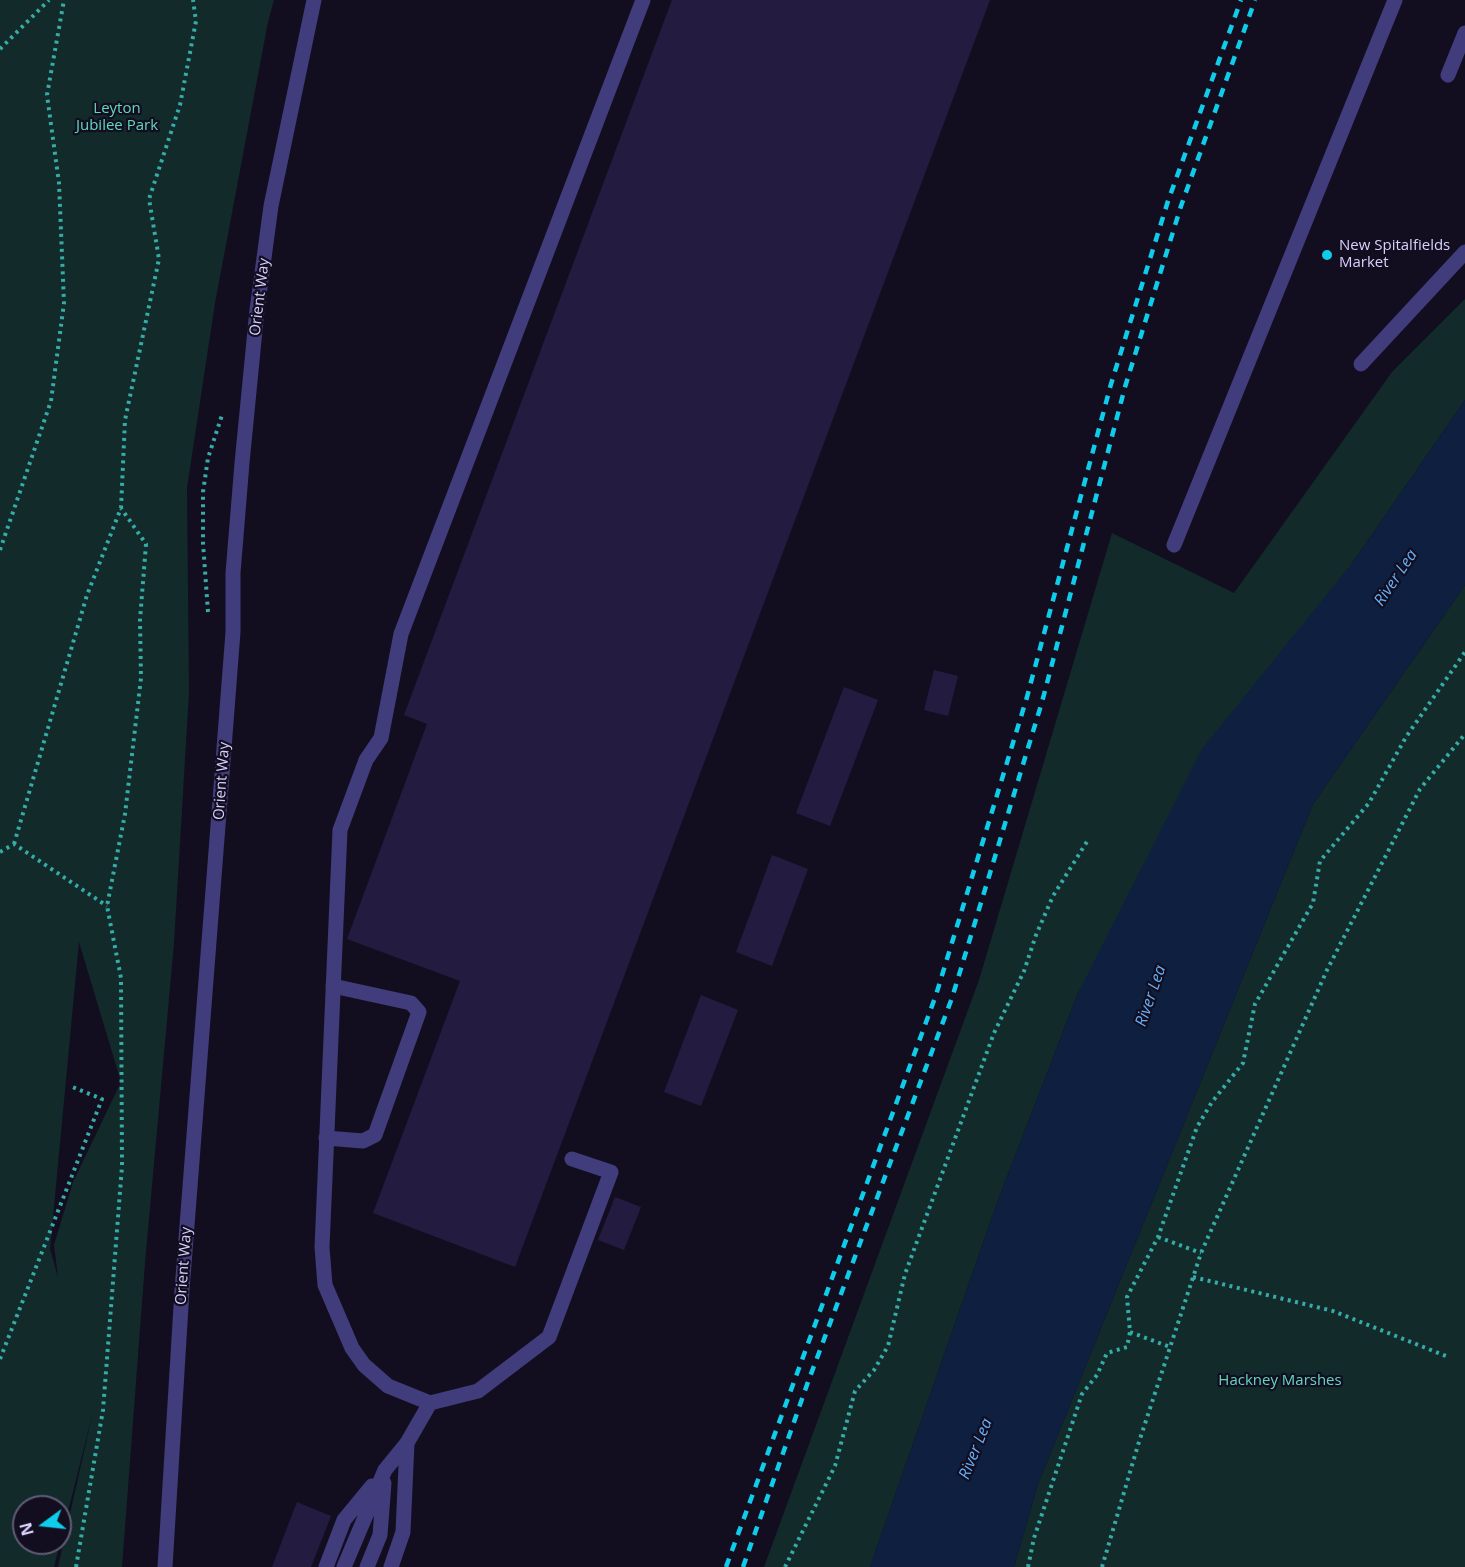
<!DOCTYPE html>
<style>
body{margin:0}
#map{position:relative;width:1465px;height:1567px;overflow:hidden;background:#120e20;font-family:"Open Sans",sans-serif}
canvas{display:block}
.north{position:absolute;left:12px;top:1495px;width:60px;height:60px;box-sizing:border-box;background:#120e20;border:2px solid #615c78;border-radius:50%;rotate:255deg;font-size:16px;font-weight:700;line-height:24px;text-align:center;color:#d7d1fc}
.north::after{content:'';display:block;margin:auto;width:21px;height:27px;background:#0fcdea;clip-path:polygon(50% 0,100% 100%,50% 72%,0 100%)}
</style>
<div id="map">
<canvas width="1465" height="1567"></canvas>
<div class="north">N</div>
</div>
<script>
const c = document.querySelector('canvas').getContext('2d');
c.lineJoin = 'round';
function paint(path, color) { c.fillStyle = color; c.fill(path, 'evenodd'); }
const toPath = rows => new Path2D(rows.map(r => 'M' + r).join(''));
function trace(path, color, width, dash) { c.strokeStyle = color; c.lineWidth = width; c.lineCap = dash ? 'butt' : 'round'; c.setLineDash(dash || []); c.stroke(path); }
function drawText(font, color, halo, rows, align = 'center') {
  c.font = font + ' "Open Sans",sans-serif'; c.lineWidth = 4.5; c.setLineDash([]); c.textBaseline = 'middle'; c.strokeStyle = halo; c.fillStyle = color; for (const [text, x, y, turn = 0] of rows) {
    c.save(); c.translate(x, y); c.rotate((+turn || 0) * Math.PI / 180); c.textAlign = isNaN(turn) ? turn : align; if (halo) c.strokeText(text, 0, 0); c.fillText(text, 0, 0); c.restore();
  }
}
paint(toPath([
 [0,0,274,0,268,22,215,303,187,488,189,693,174,943,145,1263,122,1567,58,1567,92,1416,54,1567,0,1567],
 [79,942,121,1082,73,1182,54,1245,58,1277,50,1249],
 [24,1507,60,1507,60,1543,24,1543],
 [1465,299,1465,400,1353,562,1078,993,998,1200,870,1567,764,1567,979,980,1112,533,1234,593,1392,372],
 [1465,585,1465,1567,1014,1567,1038,1484,1313,804]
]), '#122a2a');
paint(toPath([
 [1465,400,1465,585,1313,804,1038,1484,1014,1567,870,1567,998,1200,1078,993,1202,749,1353,562]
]), '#0e1f40');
paint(toPath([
 [672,0,990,0,515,1267,373,1213,460,981,347,939,427,724,404,715],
 [934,670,958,676,948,716,924,710],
 [844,687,878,700,830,826,796,813],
 [772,855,808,869,772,966,736,952],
 [701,995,738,1010,701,1106,664,1092],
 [615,1197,641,1207,624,1250,598,1240],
 [297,1502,331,1516,311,1567,272,1567]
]), '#241c40');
trace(toPath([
 [0,49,49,0],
 [0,550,51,401,64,303,59,183,47,95,64,0],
 [208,612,203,543,203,492,208,458,222,415],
 [14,844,87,595,121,508,125,420,159,259,149,199,180,105,196,21,193,0],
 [0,852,14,844,107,906],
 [1158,1237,1201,1253],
 [1193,1277,1333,1311,1446,1356],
 [1130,1332,1170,1347],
 [0,1359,102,1099,70,1086],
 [76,1567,103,1410,122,1166,121,978,107,906,125,814,141,678,140,620,146,544,121,508],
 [785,1567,835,1466,855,1391,874,1370,888,1346,905,1274,994,1033,1024,971,1036,935,1053,896,1088,840],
 [1028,1567,1034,1538,1082,1394,1097,1375,1107,1353,1127,1347,1130,1332,1127,1297,1158,1237,1197,1127,1212,1102,1243,1063,1255,1004,1313,903,1320,861,1369,803,1406,737,1465,652],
 [1102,1567,1138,1445,1201,1253,1327,970,1420,789,1465,734]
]), '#36aba8', 4, [3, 4.5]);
trace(toPath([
 [1448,75,1465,33],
 [1361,364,1465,252],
 [1174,545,1395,0],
 [326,1138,363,1141,375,1135,419,1012,411,1003,333,986],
 [430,1403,478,1391,549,1337,611,1172,572,1159],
 [165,1567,182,1290,233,632,233,573,242,463,257,310,271,206,314,0],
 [326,1567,344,1520,372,1486],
 [344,1567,385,1470,407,1443,430,1403,388,1386,364,1365,352,1348,325,1285,322,1247,340,830,366,760,381,738,401,634,643,0],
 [367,1567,380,1535,384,1483],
 [391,1567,403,1532,407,1443]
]), '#413c7c', 15);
trace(toPath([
 [726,1567,936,995,1027,697,1111,384,1168,201,1241,0],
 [743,1567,808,1382,952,998,1042,702,1125,387,1181,206,1255,0]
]), '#0fcdea', 4.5, [9, 8]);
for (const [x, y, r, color] of [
 [1327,255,6,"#0fcdea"]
]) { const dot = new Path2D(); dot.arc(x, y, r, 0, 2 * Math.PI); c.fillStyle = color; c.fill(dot); trace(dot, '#120e20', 2); }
drawText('15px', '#62d7be', '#120e20', [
 ["Leyton",117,109],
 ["Jubilee Park",117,126],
 ["Hackney Marshes",1280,1381]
]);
drawText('15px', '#d7d1fc', '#120e20', [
 ["New Spitalfields",1339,246],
 ["Market",1339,263]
], 'left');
drawText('15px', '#d7d1fc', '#120e20', [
 ["Orient Way",260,297,-83],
 ["Orient Way",222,781,-86],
 ["Orient Way",184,1266,-86]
]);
drawText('italic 16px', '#65aef5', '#120e20', [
 ["River Lea",1396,578,-56],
 ["River Lea",1151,996,-71],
 ["River Lea",976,1449,-68]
]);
</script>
